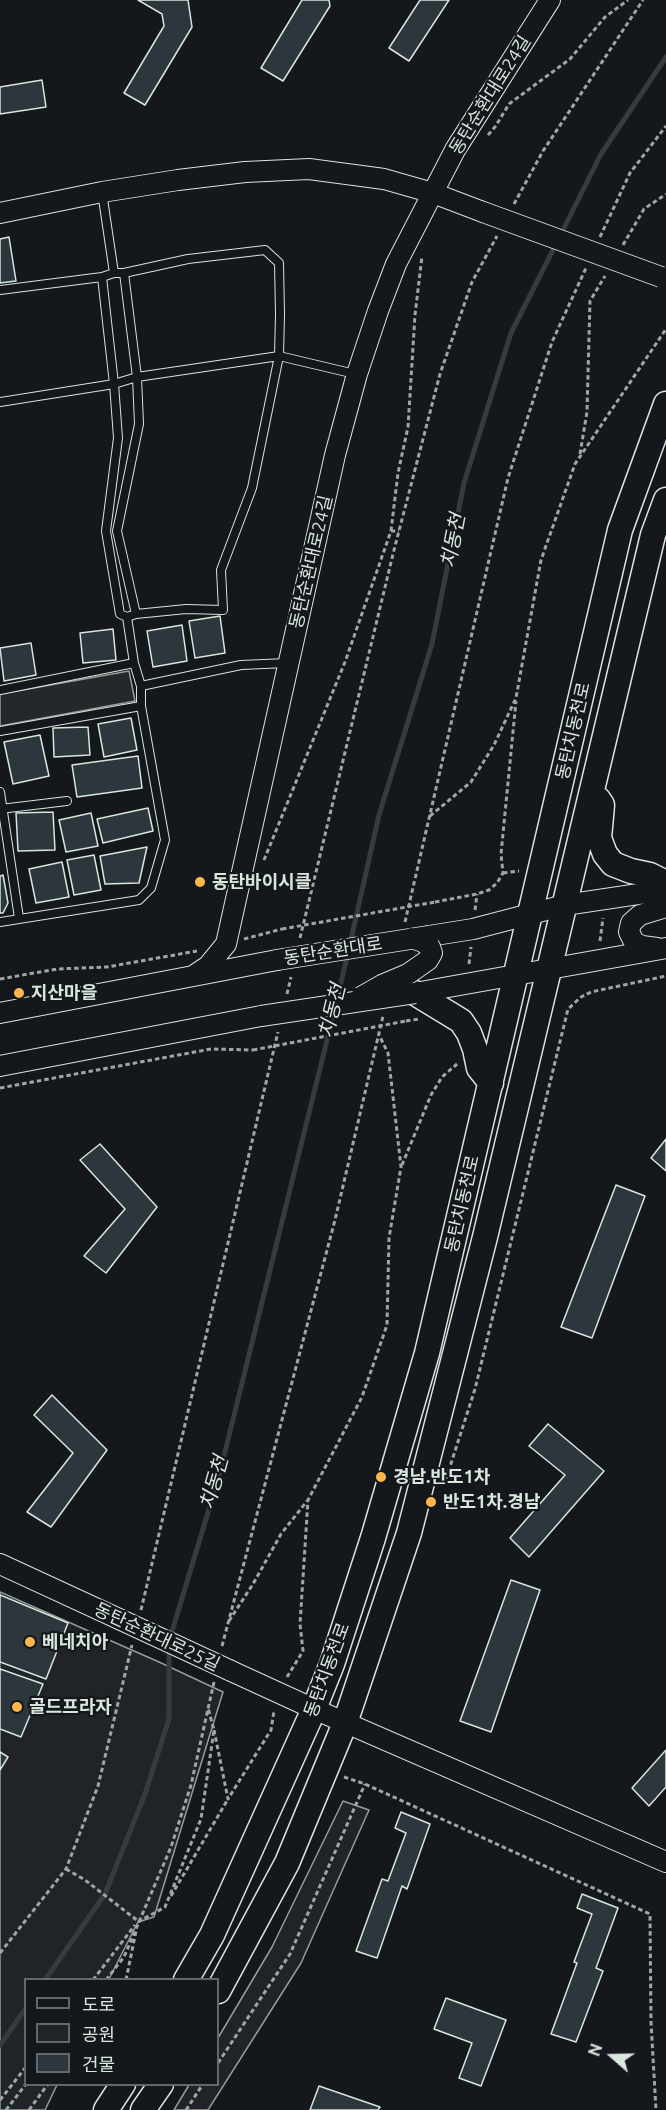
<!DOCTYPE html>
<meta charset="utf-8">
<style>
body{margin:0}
#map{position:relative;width:666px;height:2110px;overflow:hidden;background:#14181c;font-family:Ubuntu,"Noto Sans KR",sans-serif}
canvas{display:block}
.legend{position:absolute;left:24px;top:1978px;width:195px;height:108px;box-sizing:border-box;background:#14181c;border:2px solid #626a69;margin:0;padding:8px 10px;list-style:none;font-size:18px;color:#d8e6dc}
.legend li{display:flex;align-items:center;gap:12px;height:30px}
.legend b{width:30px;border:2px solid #626a69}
.north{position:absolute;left:582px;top:2026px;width:60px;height:60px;-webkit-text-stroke:4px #14181c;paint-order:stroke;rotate:290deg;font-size:16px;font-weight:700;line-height:24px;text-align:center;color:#d8e6dc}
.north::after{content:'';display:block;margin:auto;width:21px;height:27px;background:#d8e6dc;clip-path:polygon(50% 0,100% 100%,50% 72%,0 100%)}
</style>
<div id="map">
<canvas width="666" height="2110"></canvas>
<ul class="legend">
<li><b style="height:8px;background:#14181c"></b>도로</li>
<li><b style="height:16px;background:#202428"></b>공원</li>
<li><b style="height:16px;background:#2c363c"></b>건물</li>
</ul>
<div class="north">N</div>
</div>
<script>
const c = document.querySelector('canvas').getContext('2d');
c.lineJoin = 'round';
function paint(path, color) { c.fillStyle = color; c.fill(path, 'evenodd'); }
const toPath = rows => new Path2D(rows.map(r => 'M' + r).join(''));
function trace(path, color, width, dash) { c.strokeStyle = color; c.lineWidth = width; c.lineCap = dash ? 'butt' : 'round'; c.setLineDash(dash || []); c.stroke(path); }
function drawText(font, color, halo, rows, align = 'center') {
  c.font = font + ' Ubuntu,"Noto Sans KR",sans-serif'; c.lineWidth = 4.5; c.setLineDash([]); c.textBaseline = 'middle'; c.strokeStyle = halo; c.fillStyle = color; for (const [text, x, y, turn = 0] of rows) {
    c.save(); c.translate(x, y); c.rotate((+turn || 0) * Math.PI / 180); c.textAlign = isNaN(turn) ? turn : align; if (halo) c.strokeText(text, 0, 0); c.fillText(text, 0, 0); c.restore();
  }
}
const green = toPath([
 [0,1592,159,1662,223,1692,154,1917,138,1922,109,1979,26,1980,26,2084,57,2085,45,2110,0,2110,0,1592],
 [343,1801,369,1810,301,1963,208,2110,174,2110,189,2085,218,2084,218,2038,272,1947,343,1801]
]);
paint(green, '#202428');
trace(green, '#939e99', 1.5);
const parking = toPath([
 [129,671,135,701,0,726,0,694,129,671]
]);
paint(parking, '#24282b');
trace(parking, '#939e99', 1.5);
trace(toPath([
 [560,236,601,154,666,57],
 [350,944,379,815,432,644,464,483,511,333,556,244],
 [337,999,348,953],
 [170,1638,219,1476,335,1008],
 [45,1980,105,1894,145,1794,169,1719,169,1647],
 [0,2045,26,2008]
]), '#363b3e', 5);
const building = toPath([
 [138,0,188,0,192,27,145,105,124,93,164,26,162,14,138,0],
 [302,0,329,0,330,6,283,81,261,68,302,0],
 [420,0,449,0,409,61,389,48,420,0],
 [42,80,46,107,0,114,0,87,42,80],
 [9,237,16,281,0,283,0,239,9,237],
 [220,616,225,653,195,658,189,621,220,616],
 [182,625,187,661,153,667,147,631,182,625],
 [113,629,116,660,83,663,80,633,113,629],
 [31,643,36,675,4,681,0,648,31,643],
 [131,718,137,750,104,757,98,724,131,718],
 [88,727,90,755,54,757,53,728,88,727],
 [40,735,49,776,13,784,4,742,40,735],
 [138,756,142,788,77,797,72,765,138,756],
 [148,808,153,831,103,843,97,819,148,808],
 [53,812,55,850,18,851,16,813,53,812],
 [91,813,98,846,66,852,59,820,91,813],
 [147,847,139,883,105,884,100,856,147,847],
 [94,855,101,890,74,895,67,860,94,855],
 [62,862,69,897,36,903,29,869,62,862],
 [3,875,8,903,3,913,0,913,0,876,3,875],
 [666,1139,666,1171,651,1158,666,1139],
 [100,1144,157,1207,106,1273,84,1256,125,1209,80,1160,100,1144],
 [616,1185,645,1196,592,1338,561,1327,616,1185],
 [52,1395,107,1450,51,1527,27,1512,73,1453,34,1415,52,1395],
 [548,1424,604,1471,529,1557,510,1538,565,1475,529,1446,548,1424],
 [511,1580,540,1590,491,1732,460,1721,511,1580],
 [0,1595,68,1623,46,1679,0,1662,0,1595],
 [0,1669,43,1684,21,1737,0,1729,0,1669],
 [666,1750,666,1787,649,1806,632,1788,666,1750],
 [0,1752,8,1757,0,1770,0,1752],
 [401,1812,430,1824,407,1889,402,1886,377,1958,356,1951,382,1879,388,1881,406,1833,395,1828,401,1812],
 [582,1894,618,1908,596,1968,603,1971,576,2042,551,2034,577,1963,574,1962,592,1914,577,1908,582,1894],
 [446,1998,506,2020,481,2086,459,2078,472,2043,434,2029,446,1998],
 [319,2086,380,2107,378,2110,310,2110,319,2086]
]);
paint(building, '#2c363c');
trace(building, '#d8e6dc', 1.5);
const service = toPath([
 [102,192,114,273,124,273,188,259,265,250,279,263,280,314,279,356,252,488,221,570,223,610,186,609,136,614,127,617,134,663,141,686,241,665,287,663],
 [124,273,137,377,139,424,117,531,136,614],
 [102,277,114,384,118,438,106,531,120,614,127,617],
 [0,290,102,277,114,273],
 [0,402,114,384,137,377,279,356,355,374],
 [0,690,134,663],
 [0,731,141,706,141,686],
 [0,792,19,918],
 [0,809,67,801],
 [0,922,139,900,151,888,165,840,141,706]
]);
const tertiary = toPath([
 [0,213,102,192,178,180,245,172,309,169,384,179,433,193,483,212],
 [429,936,473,929,565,905,666,890],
 [657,948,642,946,634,942,629,932,631,923,640,915,666,907],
 [193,976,208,966,226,944,335,455,357,374,378,311,396,264,455,150,550,0],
 [415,993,666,948],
 [0,1013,277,960],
 [0,1066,261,1016],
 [0,1564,119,1619],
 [229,1670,314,1709,666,1862]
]);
const primary = toPath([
 [598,799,602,805,599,838,605,854,613,864,631,871,650,875,666,883],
 [415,993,461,1021,469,1033,475,1049,479,1068,491,1083],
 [186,1980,212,1935,314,1709,332,1664,373,1538,427,1353,620,530,666,404],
 [218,1991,287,1863,345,1723,409,1533,485,1237,653,535,666,500],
 [106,2110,123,2084],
 [143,2110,161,2084]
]);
trace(service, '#d8e6dc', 10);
trace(tertiary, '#d8e6dc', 22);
trace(primary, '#d8e6dc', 27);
trace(toPath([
 [488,135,495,127,509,104,570,59,605,17,628,0],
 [514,204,543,151,643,0],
 [600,237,630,173,666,126],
 [623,245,644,209,666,194],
 [580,454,587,412,590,301,605,276],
 [391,531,398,473,408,427,415,315,422,256],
 [430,816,471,782,494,745,516,698,541,560,575,464,666,329],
 [264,860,345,662,391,531,399,531],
 [503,873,519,871],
 [435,902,477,894,489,890,497,883,503,873,501,854,516,701],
 [475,910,477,894],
 [405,922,508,478,552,342,586,268],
 [300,938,394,550,440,374,472,282,497,236],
 [244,939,282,929],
 [600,941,603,918],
 [469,964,471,947],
 [0,979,57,969,107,967,197,951],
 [287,994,291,977],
 [406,1021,419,1019],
 [0,1088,211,1049,253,1050],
 [402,1165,431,1095,442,1077,457,1064],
 [446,1479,475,1389,568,1009,581,997,591,992,666,976],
 [141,1610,278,1032],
 [229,1621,253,1584,281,1534,307,1501],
 [222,1646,335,1220,383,1016],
 [287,1677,303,1651,300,1624,308,1500,362,1397,387,1325,389,1238,401,1167,388,1053,379,1035],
 [214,1730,228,1799,271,1730,274,1711],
 [344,1777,365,1784,650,1914,651,2022,656,2110],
 [66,1869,85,1880,138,1921],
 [171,1896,228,1799],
 [138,1922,165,1907,201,1819,214,1730,208,1708],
 [0,1953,66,1869,98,1786,132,1645],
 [93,1980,135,1925],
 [106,1980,124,1957,171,1847,191,1785,214,1682],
 [126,1980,136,1931],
 [218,2063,290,1954,365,1784],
 [0,2100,26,2067],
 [6,2110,26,2084],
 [29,2110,48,2084],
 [186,2110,203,2084]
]), '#9da8a2', 3, [4.5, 3]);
trace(service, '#14181c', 8);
trace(tertiary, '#14181c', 20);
trace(primary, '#14181c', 24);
const tertiaryBridge = toPath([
 [483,212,661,277],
 [277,960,429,936],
 [361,997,382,985,408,974,428,960,432,953,430,947,423,942,412,938],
 [261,1016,415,993],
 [119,1619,229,1670]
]);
trace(tertiaryBridge, '#d8e6dc', 22, []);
trace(toPath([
 [282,929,435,902],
 [253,1050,406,1021]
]), '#9da8a2', 3, [4.5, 3]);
trace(tertiaryBridge, '#14181c', 20);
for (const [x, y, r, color] of [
 [200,882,6,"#ffb74d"],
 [19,993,6,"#ffb74d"],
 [381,1477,6,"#ffb74d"],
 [431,1502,6,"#ffb74d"],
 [30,1642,6,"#ffb74d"],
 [17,1707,6,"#ffb74d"]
]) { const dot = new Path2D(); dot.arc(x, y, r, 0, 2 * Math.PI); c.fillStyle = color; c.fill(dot); trace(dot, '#14181c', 2); }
drawText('18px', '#d8e6dc', '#14181c', [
 ["동탄순환대로24길",490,95,-58],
 ["동탄순환대로24길",311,562,-77],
 ["동탄치동천로",573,731,-77],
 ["동탄순환대로",333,951,-9],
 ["동탄치동천로",462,1204,-77],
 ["동탄순환대로25길",157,1637,25],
 ["동탄치동천로",327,1670,-70]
]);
drawText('bold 18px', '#d8e6dc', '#14181c', [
 ["동탄바이시클",212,882],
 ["지산마을",31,993],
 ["경남.반도1차",393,1477],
 ["반도1차.경남",443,1502],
 ["베네치아",42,1642],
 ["골드프라자",29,1707]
], 'left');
drawText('italic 20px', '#d8e6dc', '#14181c', [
 ["치동천",453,541,-79],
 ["치동천",332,1011,-76],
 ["치동천",214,1483,-74]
]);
</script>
